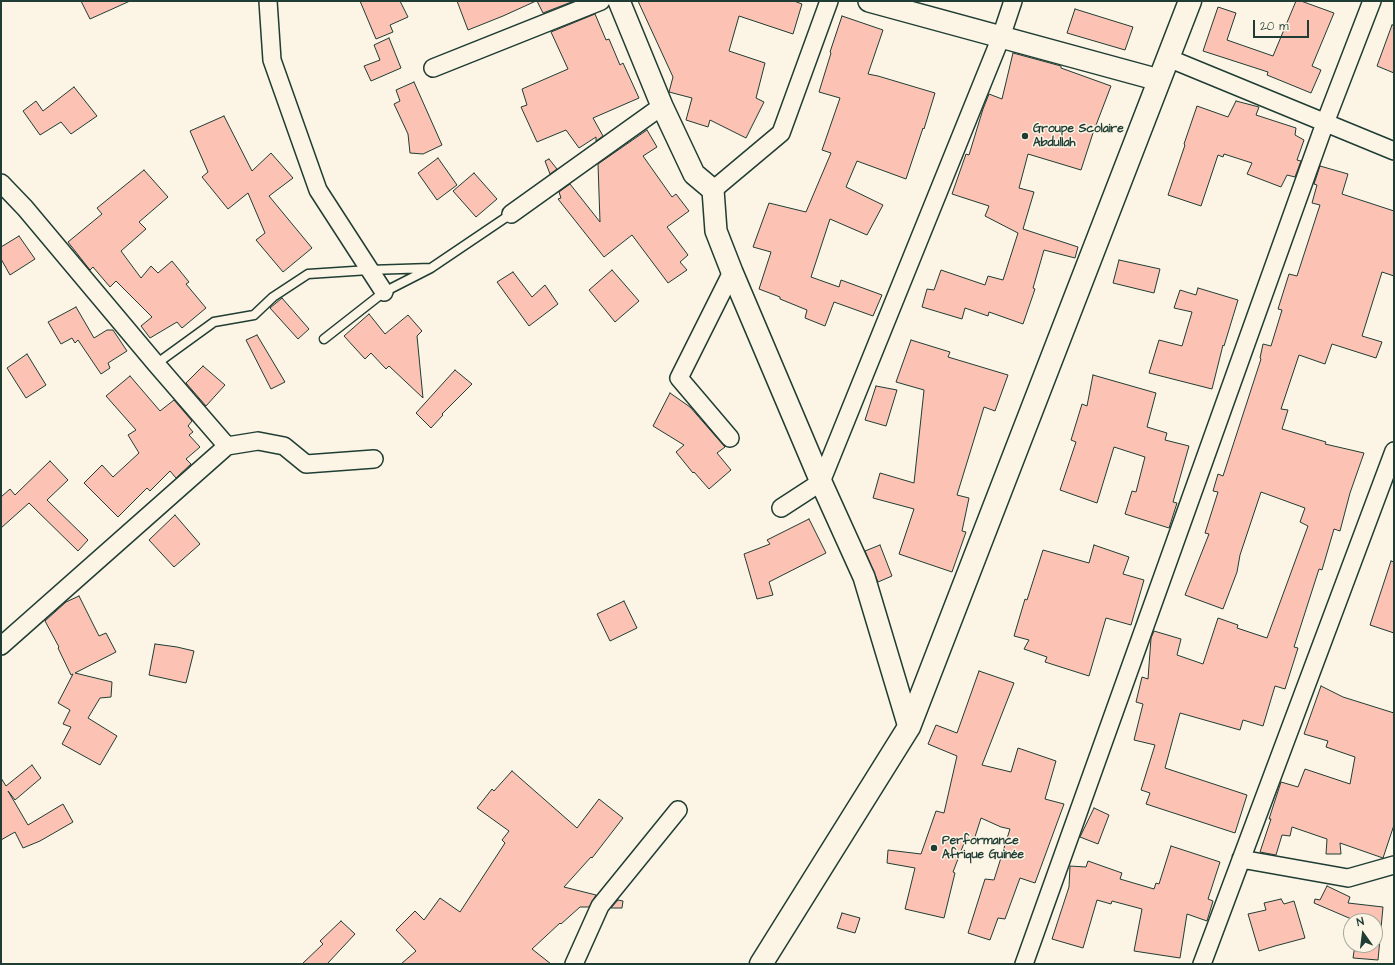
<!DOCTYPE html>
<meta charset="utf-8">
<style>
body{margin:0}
#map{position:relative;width:1395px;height:965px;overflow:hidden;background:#fcf5e5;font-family:"Architects Daughter",sans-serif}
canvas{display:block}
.frame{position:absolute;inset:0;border:2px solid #1f3d34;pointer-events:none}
.north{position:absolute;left:1343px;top:913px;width:40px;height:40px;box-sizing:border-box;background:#fcf5e5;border:1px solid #a4ab9e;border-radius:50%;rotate:346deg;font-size:11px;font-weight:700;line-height:16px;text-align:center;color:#1f3d34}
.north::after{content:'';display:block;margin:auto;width:14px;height:18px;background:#1f3d34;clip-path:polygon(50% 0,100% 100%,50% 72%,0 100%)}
.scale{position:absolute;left:1253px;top:20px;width:56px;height:18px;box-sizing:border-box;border:2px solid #1f3d34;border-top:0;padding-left:5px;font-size:12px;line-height:14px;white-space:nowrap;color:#1f3d34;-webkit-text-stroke:3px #fcf5e5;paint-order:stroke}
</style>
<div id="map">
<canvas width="1395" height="965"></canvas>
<div class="frame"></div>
<div class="north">N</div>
<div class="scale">20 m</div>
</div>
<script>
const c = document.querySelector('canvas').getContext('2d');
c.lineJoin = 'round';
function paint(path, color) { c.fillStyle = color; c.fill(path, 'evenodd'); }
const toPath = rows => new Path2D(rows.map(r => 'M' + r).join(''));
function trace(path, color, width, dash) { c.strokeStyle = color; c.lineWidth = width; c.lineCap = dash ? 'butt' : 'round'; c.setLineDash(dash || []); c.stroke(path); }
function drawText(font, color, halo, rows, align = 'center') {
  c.font = font + ' "Architects Daughter",sans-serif'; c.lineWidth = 3; c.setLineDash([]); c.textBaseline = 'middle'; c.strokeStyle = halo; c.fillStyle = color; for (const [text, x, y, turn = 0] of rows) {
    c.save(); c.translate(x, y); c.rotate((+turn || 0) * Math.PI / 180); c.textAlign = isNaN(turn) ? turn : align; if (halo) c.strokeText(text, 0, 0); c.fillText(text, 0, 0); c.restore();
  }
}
const building = toPath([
 [81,1,130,1,90,19,81,1],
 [360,1,400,1,408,17,390,25,393,32,376,39,360,1],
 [457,1,536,1,503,16,468,30,457,1],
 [537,1,574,1,543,13,537,1],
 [638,1,794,1,802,4,793,34,739,16,729,51,765,63,756,98,764,102,746,138,710,120,708,127,686,120,692,98,669,92,673,77,638,1],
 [1296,1,1301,1,1334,13,1312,66,1321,70,1311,93,1267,75,1268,72,1203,51,1218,7,1236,13,1227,40,1273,56,1296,1],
 [1075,9,1133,27,1125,50,1067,33,1075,9],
 [595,14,606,40,609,39,620,65,623,63,639,98,593,118,603,136,596,141,596,137,579,148,566,130,537,142,521,107,527,105,522,89,568,69,551,32,595,14],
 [842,16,883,30,868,74,878,76,935,93,924,129,923,128,906,179,857,161,846,187,883,205,867,235,830,219,811,277,839,287,841,280,882,295,873,316,834,302,825,326,805,318,807,310,780,299,780,297,759,289,771,252,753,247,769,203,806,212,831,153,822,150,840,98,819,92,831,53,830,52,842,16],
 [1392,25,1394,25,1394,73,1377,66,1392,25],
 [389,38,401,68,371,81,364,66,380,60,374,45,389,38],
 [1013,53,1061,66,1061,68,1111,86,1093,133,1081,170,1028,154,1019,188,1034,192,1023,229,1078,247,1075,258,1044,250,1033,288,1035,289,1023,324,989,312,988,316,965,308,962,319,922,307,927,289,934,290,941,270,985,285,988,276,1003,280,1018,233,985,216,989,206,952,194,966,154,969,155,983,109,989,94,1002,99,1013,53],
 [414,82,442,145,423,154,410,153,408,134,394,104,400,101,396,90,414,82],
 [74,87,97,116,71,134,61,122,40,135,23,111,36,101,43,111,74,87],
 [1236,101,1259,107,1256,115,1296,128,1295,135,1304,140,1297,160,1301,161,1295,177,1287,175,1281,187,1247,174,1252,163,1224,154,1223,157,1218,155,1201,206,1168,195,1185,145,1184,144,1197,106,1228,117,1236,101],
 [224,116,252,171,271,153,293,178,269,196,312,248,283,272,256,240,265,233,248,193,228,209,202,177,208,172,190,131,224,116],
 [647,130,657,147,643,156,672,197,676,194,689,211,667,227,688,255,680,262,687,270,668,283,632,235,604,257,558,199,561,198,559,192,570,184,600,222,598,164,647,130],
 [438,158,457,185,437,200,418,173,438,158],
 [549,159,557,169,550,174,545,161,549,159],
 [1320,166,1348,174,1342,194,1394,211,1394,276,1382,272,1362,336,1382,342,1376,358,1332,344,1325,364,1299,355,1281,409,1288,410,1282,429,1326,442,1325,444,1364,453,1350,493,1340,531,1334,529,1322,570,1319,569,1294,647,1298,648,1285,689,1275,686,1263,726,1243,720,1240,730,1180,713,1165,768,1247,795,1235,833,1146,804,1150,793,1141,790,1155,745,1134,740,1143,704,1136,702,1142,677,1148,679,1151,638,1154,631,1181,639,1177,655,1203,664,1218,618,1238,625,1237,628,1267,638,1308,526,1300,522,1305,508,1261,492,1240,555,1237,572,1223,609,1185,595,1209,534,1205,533,1218,492,1213,491,1218,474,1223,476,1261,359,1260,358,1263,344,1271,346,1282,310,1278,309,1289,274,1297,276,1320,205,1312,203,1317,185,1314,184,1320,166],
 [144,170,168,197,139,222,146,229,121,251,141,278,151,266,158,273,172,261,189,282,186,284,206,308,182,328,177,322,150,338,141,326,152,317,116,281,110,287,93,267,90,270,68,242,102,214,97,208,144,170],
 [474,173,497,199,476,217,453,191,474,173],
 [19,236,35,259,10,275,1,259,1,247,19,236],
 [1119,260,1160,269,1154,293,1113,283,1119,260],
 [612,270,639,301,615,322,589,290,612,270],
 [513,272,532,297,545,285,558,304,529,326,497,282,513,272],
 [1198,288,1238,300,1224,346,1223,345,1212,389,1149,373,1159,340,1182,346,1192,312,1174,308,1180,290,1196,295,1198,288],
 [282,298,309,329,298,339,270,308,282,298],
 [76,307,94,338,107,330,113,330,127,351,108,363,110,368,101,374,78,340,75,343,72,338,61,344,48,322,76,307],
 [369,314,385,334,408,315,422,331,417,336,423,398,389,366,386,369,371,353,365,359,344,336,369,314],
 [257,335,285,382,271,389,246,340,257,335],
 [911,340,950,352,948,357,1008,375,995,411,984,407,957,495,969,498,962,531,966,532,952,572,899,554,914,509,873,498,880,473,914,483,924,390,896,382,911,340],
 [27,354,46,385,26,398,7,368,27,354],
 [203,366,225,385,206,406,186,383,203,366],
 [455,370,472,384,442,414,443,415,431,428,416,413,455,370],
 [1093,375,1156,393,1147,427,1167,433,1165,440,1189,446,1173,502,1177,503,1169,528,1125,514,1132,491,1136,492,1145,457,1114,447,1097,503,1060,490,1076,442,1071,440,1082,404,1087,406,1093,375],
 [130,376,160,411,174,400,192,421,188,426,193,432,189,435,200,447,186,459,191,464,176,478,170,471,150,491,147,488,118,517,84,483,102,465,113,477,139,453,128,435,136,430,106,396,130,376],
 [876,386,897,390,886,426,865,420,876,386],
 [670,393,690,407,725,447,717,453,731,470,709,489,694,472,693,473,676,452,684,445,653,426,670,393],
 [50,461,68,480,47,500,88,540,78,551,29,503,1,528,1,497,10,489,15,495,50,461],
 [175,515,200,544,174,567,149,540,175,515],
 [809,519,826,553,769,582,773,595,757,599,744,554,770,544,767,540,809,519],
 [880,545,892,576,878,582,865,551,880,545],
 [1094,545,1129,557,1123,574,1144,580,1131,625,1106,618,1089,676,1045,662,1047,657,1024,649,1029,640,1014,636,1025,599,1027,600,1043,550,1089,563,1094,545],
 [1391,561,1394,562,1394,633,1370,625,1391,561],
 [79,596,99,636,106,633,116,652,75,673,112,682,111,697,100,698,88,718,117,736,100,765,62,744,71,727,63,724,70,710,58,703,73,674,71,675,58,648,59,647,45,621,66,602,79,596],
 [624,601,637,628,610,641,597,614,624,601],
 [155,644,177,647,194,651,186,683,149,675,155,644],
 [979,671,1014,683,982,765,1011,772,1018,748,1056,761,1045,799,1064,804,1035,883,1020,878,1005,919,998,918,990,940,968,933,985,879,994,880,1010,829,1001,827,981,818,974,840,966,838,953,872,955,873,944,918,905,909,915,868,887,863,888,850,921,854,936,811,944,813,957,756,928,744,936,725,957,733,979,671],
 [1321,686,1343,697,1394,713,1394,825,1383,858,1340,843,1341,854,1326,854,1327,839,1292,827,1290,836,1282,835,1276,855,1260,852,1271,819,1269,819,1281,782,1298,787,1305,769,1350,784,1355,757,1326,747,1328,741,1304,734,1321,686],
 [32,765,41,778,15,800,8,791,28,825,63,804,73,822,40,841,23,848,15,832,1,840,1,778,6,786,32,765],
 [512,771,577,828,599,799,623,818,592,858,591,857,564,887,596,895,589,907,580,907,561,924,560,923,532,949,551,964,401,964,416,951,396,930,415,911,424,920,440,898,460,912,505,843,502,840,509,831,477,808,492,789,494,791,512,771],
 [1094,808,1109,815,1098,844,1080,837,1094,808],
 [1171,846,1220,862,1208,899,1213,901,1207,921,1187,914,1180,958,1134,951,1142,909,1112,901,1111,904,1097,900,1083,948,1052,939,1069,887,1070,866,1086,867,1088,861,1122,873,1120,879,1154,889,1156,883,1159,884,1171,846],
 [1327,886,1350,897,1348,903,1383,907,1378,960,1353,958,1355,945,1375,945,1375,921,1356,921,1314,903,1315,899,1320,900,1327,886],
 [1281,899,1284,904,1294,901,1305,938,1275,946,1259,951,1248,914,1266,910,1264,903,1281,899],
 [618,900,623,901,622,908,611,908,618,900],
 [842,913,860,918,855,933,837,928,842,913],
 [341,921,355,934,327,964,302,964,323,944,320,941,341,921]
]);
paint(building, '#fcc2b3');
trace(building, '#1f3d34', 1);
const service = toPath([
 [324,339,384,292,431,268,511,214],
 [156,364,214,322,254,315,273,297,308,274,369,270,431,268]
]);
const minor = toPath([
 [268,1,272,60,318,190,384,292],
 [1168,58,1394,151],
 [433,68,601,1],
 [1,183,25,208,156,364,227,446],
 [713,190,781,133,829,1],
 [511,214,662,106],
 [730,438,679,378,732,272],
 [781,508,821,482,1001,37,1013,1],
 [1,646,227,446,258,441,284,446,306,464,374,459],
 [1241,859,1348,878,1394,865],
 [574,964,600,906,678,810],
 [1024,964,1325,123,1372,1],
 [1202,964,1394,451]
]);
const tertiary = toPath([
 [619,1,662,106,694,174,713,190,716,231,732,272,821,482,864,577,909,727],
 [869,1,1159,80]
]);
const secondary = toPath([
 [761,964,909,727,1190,1]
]);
trace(service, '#1f3d34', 11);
trace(minor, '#1f3d34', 20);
trace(tertiary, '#1f3d34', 24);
trace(secondary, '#1f3d34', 25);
trace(service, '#fcf5e5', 8);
trace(minor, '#fcf5e5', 17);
trace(tertiary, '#fcf5e5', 21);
trace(secondary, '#fcf5e5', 22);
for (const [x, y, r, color] of [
 [1025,136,4,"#1f3d34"],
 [934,848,4,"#1f3d34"]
]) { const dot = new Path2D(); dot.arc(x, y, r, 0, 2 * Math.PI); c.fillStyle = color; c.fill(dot); trace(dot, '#fcf5e5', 1.5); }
drawText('bold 12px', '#1f3d34', '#fcf5e5', [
 ["Groupe Scolaire",1033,129],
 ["Abdullah",1033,143],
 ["Performance",942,841],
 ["Afrique Guinée",942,855]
], 'left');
</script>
